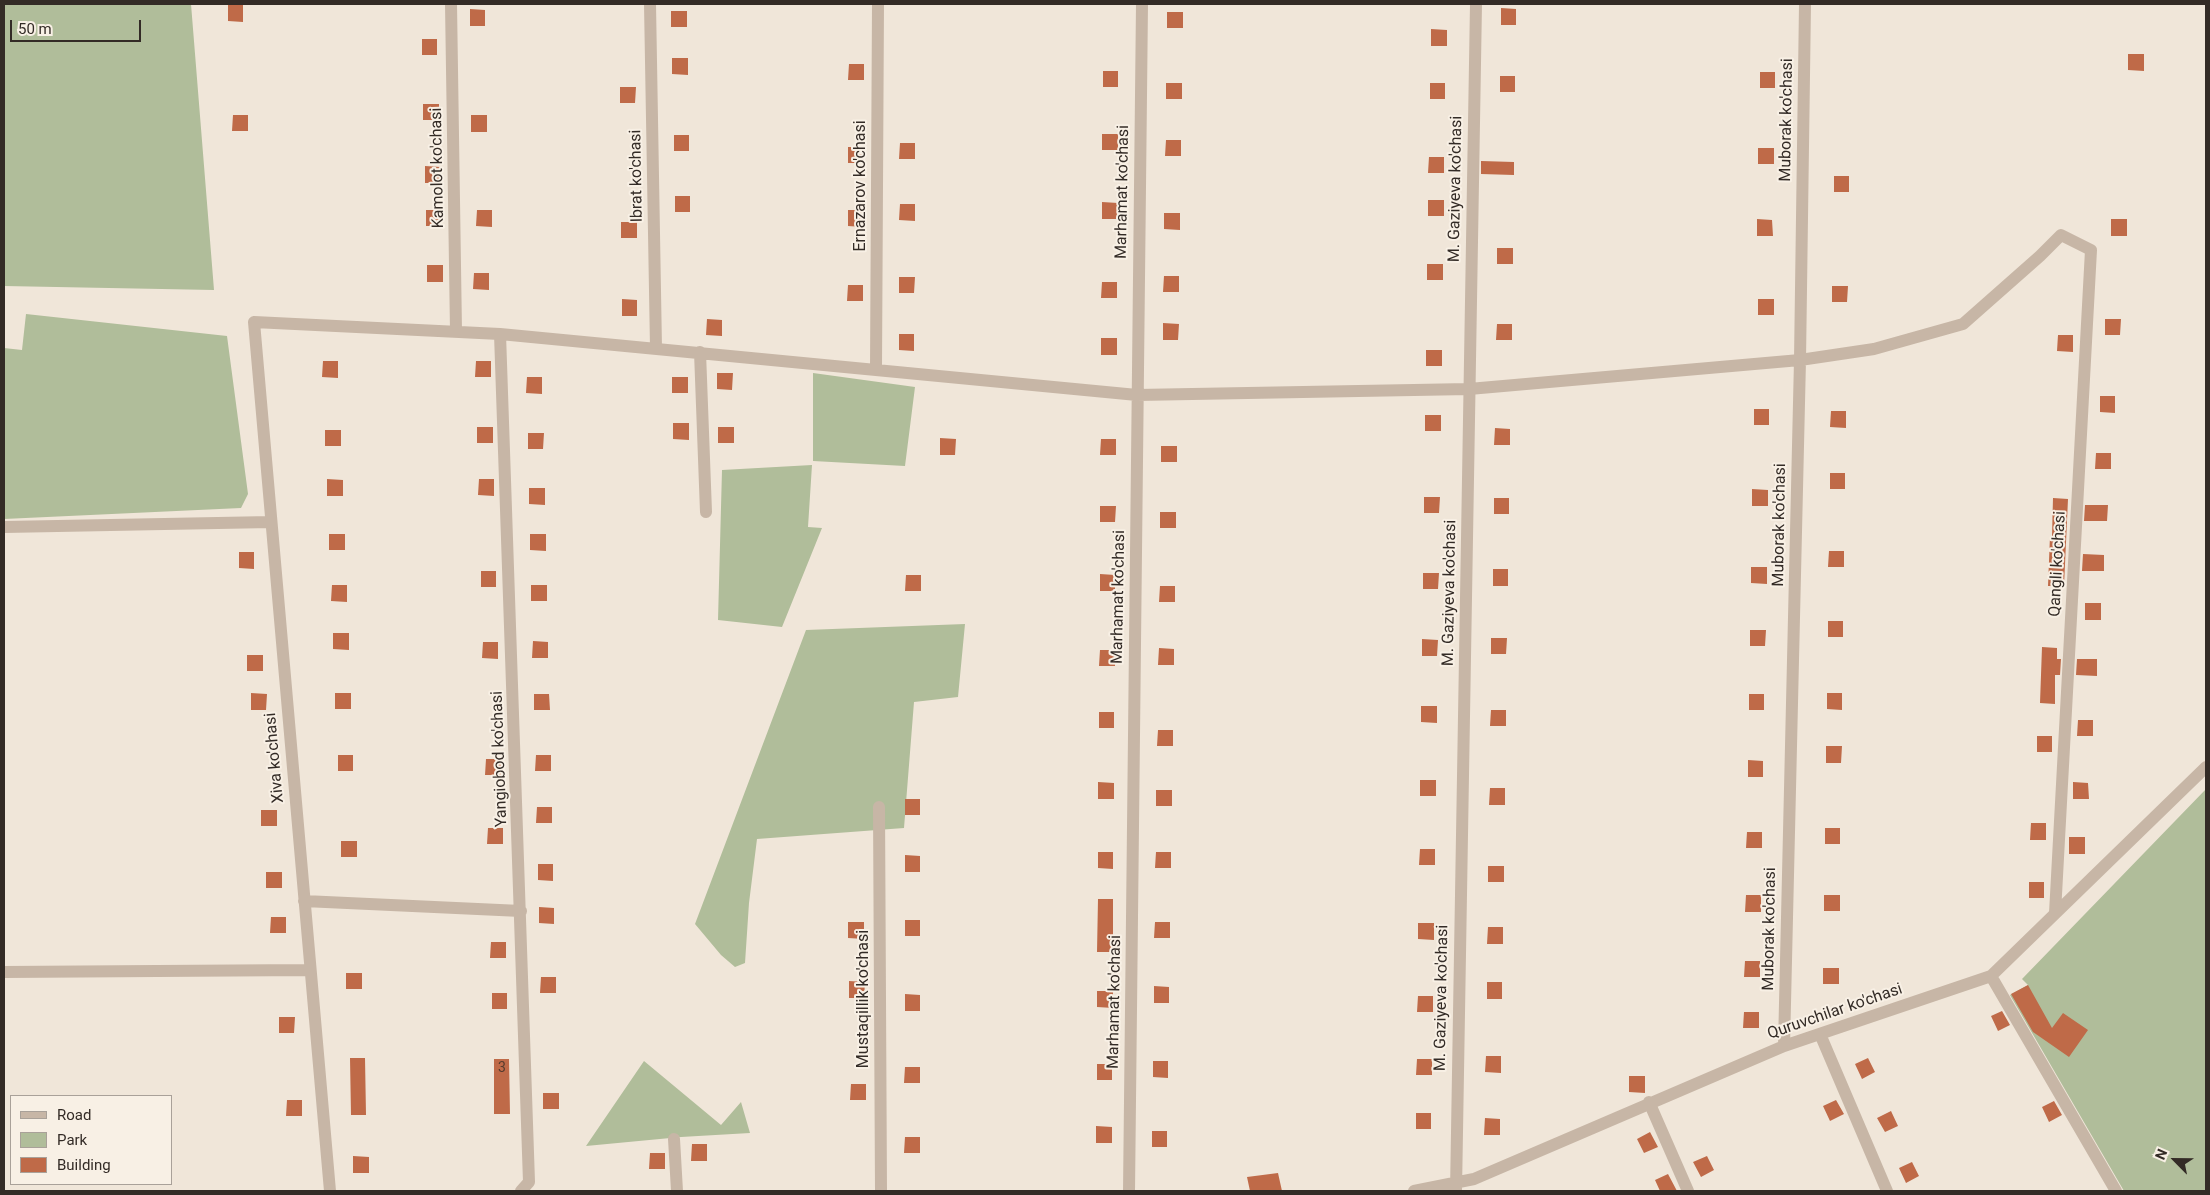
<!DOCTYPE html>
<style>
body{margin:0}
#map{position:relative;width:2210px;height:1195px;overflow:hidden;background:#f0e6d9;font-family:Roboto,sans-serif}
canvas{display:block}
.frame{position:absolute;inset:0;border:5px solid #332b26;pointer-events:none}
.legend{position:absolute;left:10px;top:1095px;width:162px;height:90px;box-sizing:border-box;background:#f8f0e5;border:1px solid #a9a199;margin:0;padding:6px 9px;list-style:none;font-size:15px;color:#332b26}
.legend li{display:flex;align-items:center;gap:10px;height:25px}
.legend b{width:25px;border:1px solid #a9a199}
.north{position:absolute;left:2150px;top:1135px;width:50px;height:50px;-webkit-text-stroke:4px #f8f0e5;paint-order:stroke;rotate:293deg;font-size:14px;font-weight:700;line-height:20px;text-align:center;color:#332b26}
.north::after{content:'';display:block;margin:auto;width:18px;height:22px;background:#332b26;clip-path:polygon(50% 0,100% 100%,50% 72%,0 100%)}
.scale{position:absolute;left:10px;top:20px;width:131px;height:22px;box-sizing:border-box;border:2px solid #332b26;border-top:0;padding-left:6px;font-size:15px;line-height:18px;white-space:nowrap;color:#332b26;-webkit-text-stroke:4px #f8f0e5;paint-order:stroke}
</style>
<div id="map">
<canvas width="2210" height="1195"></canvas>
<div class="frame"></div>
<ul class="legend">
<li><b style="height:6px;background:#c7b6a6"></b>Road</li>
<li><b style="height:14px;background:#b0bd9a"></b>Park</li>
<li><b style="height:14px;background:#bf6a48"></b>Building</li>
</ul>
<div class="north">N</div>
<div class="scale">50 m</div>
</div>
<script>
const c = document.querySelector('canvas').getContext('2d');
c.lineJoin = 'round';
function paint(path, color) { c.fillStyle = color; c.fill(path, 'evenodd'); }
const toPath = rows => new Path2D(rows.map(r => 'M' + r).join(''));
function trace(path, color, width, dash) { c.strokeStyle = color; c.lineWidth = width; c.lineCap = dash ? 'butt' : 'round'; c.setLineDash(dash || []); c.stroke(path); }
function drawText(font, color, halo, rows, align = 'center') {
  c.font = font + ' Roboto,sans-serif'; c.lineWidth = 4; c.setLineDash([]); c.textBaseline = 'middle'; c.strokeStyle = halo; c.fillStyle = color; for (const [text, x, y, turn = 0] of rows) {
    c.save(); c.translate(x, y); c.rotate((+turn || 0) * Math.PI / 180); c.textAlign = isNaN(turn) ? turn : align; if (halo) c.strokeText(text, 0, 0); c.fillText(text, 0, 0); c.restore();
  }
}
paint(toPath([
 [4,4,191,4,214,290,4,286],
 [26,314,227,336,248,494,241,508,4,519,4,348,22,350],
 [813,373,915,387,905,466,813,461],
 [812,465,808,527,822,528,782,627,718,620,722,470],
 [965,624,958,697,914,702,904,828,757,839,749,903,745,963,735,967,721,955,695,924,806,630],
 [2206,789,2206,1191,2124,1191,2010,995,2028,985,2022,979],
 [644,1061,721,1125,741,1102,750,1133,681,1137,586,1146]
]), '#b0bd9a');
paint(toPath([
 [228,5,243,5,243,22,228,21],
 [1501,8,1516,9,1516,25,1501,25],
 [470,9,485,10,485,26,470,26],
 [671,11,687,11,687,27,671,27],
 [1167,12,1183,12,1183,28,1167,28],
 [1431,29,1447,30,1447,46,1431,46],
 [422,39,437,39,437,55,422,55],
 [2128,54,2144,54,2144,71,2128,70],
 [672,58,688,58,688,75,672,74],
 [849,64,864,64,864,80,848,80],
 [1103,71,1118,71,1118,87,1103,87],
 [1760,72,1775,72,1775,88,1760,88],
 [1500,76,1515,76,1515,92,1500,92],
 [1166,83,1182,83,1182,99,1166,99],
 [1430,83,1445,83,1445,99,1430,99],
 [620,87,636,87,635,103,620,103],
 [423,104,439,104,439,120,423,120],
 [233,115,248,115,248,131,232,131],
 [471,115,487,115,487,132,471,132],
 [1102,134,1118,134,1118,150,1102,150],
 [674,135,689,135,689,151,674,151],
 [1166,140,1181,140,1181,156,1165,156],
 [900,143,915,143,915,159,899,159],
 [848,147,864,147,864,163,848,163],
 [1758,148,1774,148,1774,164,1758,164],
 [1429,157,1444,157,1444,173,1428,173],
 [1481,161,1514,162,1514,175,1481,174],
 [425,166,440,167,440,183,425,183],
 [1834,176,1849,176,1849,192,1834,192],
 [675,196,690,196,690,212,675,212],
 [1428,200,1444,200,1444,216,1428,216],
 [1102,202,1118,203,1117,219,1102,219],
 [900,204,915,204,915,221,899,220],
 [426,210,441,210,441,226,426,226],
 [477,210,492,210,492,227,476,226],
 [848,210,863,210,863,227,848,226],
 [1164,213,1180,213,1180,230,1164,229],
 [1757,219,1772,220,1773,236,1757,236],
 [2111,219,2127,219,2127,236,2111,236],
 [621,222,637,222,637,238,621,238],
 [1497,248,1513,248,1513,264,1497,264],
 [1427,264,1443,264,1443,280,1427,280],
 [427,265,443,265,443,282,427,282],
 [474,273,489,273,489,290,473,289],
 [1164,276,1179,276,1179,292,1163,292],
 [899,277,915,277,914,293,899,293],
 [1102,282,1117,282,1117,298,1101,298],
 [848,285,863,285,863,301,847,301],
 [1832,286,1848,286,1847,302,1832,302],
 [622,299,637,300,637,316,622,316],
 [1758,299,1774,299,1774,315,1758,315],
 [707,319,722,320,722,336,706,335],
 [2105,319,2121,319,2120,335,2105,335],
 [1163,323,1179,324,1178,340,1163,340],
 [1497,324,1512,324,1512,340,1496,340],
 [899,334,914,334,914,351,899,350],
 [2058,335,2073,335,2073,352,2057,351],
 [1101,338,1117,338,1117,355,1101,355],
 [1426,350,1442,350,1442,366,1426,366],
 [323,361,338,361,338,378,322,377],
 [476,361,491,361,491,377,475,377],
 [717,373,733,373,732,390,717,389],
 [527,377,542,377,542,394,526,393],
 [672,377,688,377,688,393,672,393],
 [2100,396,2115,396,2115,413,2100,412],
 [1754,409,1769,409,1769,425,1754,425],
 [1831,411,1846,411,1846,428,1830,427],
 [1425,415,1441,415,1441,431,1425,431],
 [673,423,689,423,689,440,673,439],
 [477,427,493,427,493,443,477,443],
 [718,427,734,427,734,443,718,443],
 [1495,428,1510,429,1510,445,1494,445],
 [325,430,341,430,341,446,325,446],
 [528,433,544,433,543,449,528,449],
 [940,438,956,439,955,455,940,455],
 [1101,439,1116,439,1116,455,1100,455],
 [1161,446,1177,446,1177,462,1161,462],
 [2096,453,2111,453,2111,469,2095,469],
 [1830,473,1845,473,1845,489,1830,489],
 [327,479,343,480,343,496,327,496],
 [479,479,494,479,494,496,478,495],
 [529,488,545,488,545,505,529,504],
 [1752,489,1768,490,1768,506,1752,506],
 [1424,497,1440,497,1439,513,1424,513],
 [1494,498,1509,498,1509,514,1494,514],
 [2053,498,2068,499,2064,586,2048,586,2050,536,2052,536],
 [2085,505,2108,505,2107,521,2084,521],
 [1100,506,1116,506,1115,522,1100,522],
 [1160,512,1176,512,1176,528,1160,528],
 [329,534,345,534,345,550,329,550],
 [530,534,546,534,546,551,530,550],
 [1829,551,1844,551,1844,567,1828,567],
 [239,552,254,552,254,569,239,568],
 [2083,554,2104,555,2104,571,2082,571],
 [1751,567,1767,567,1767,584,1751,583],
 [1493,569,1508,569,1508,586,1493,586],
 [481,571,496,571,496,587,481,587],
 [1423,573,1439,573,1438,589,1423,589],
 [1100,574,1115,575,1115,591,1100,591],
 [906,575,921,575,921,591,905,591],
 [332,585,347,585,347,602,331,601],
 [531,585,547,585,547,601,531,601],
 [1160,586,1175,586,1175,602,1159,602],
 [2085,603,2101,603,2101,620,2085,620],
 [1828,621,1843,621,1843,637,1828,637],
 [1750,630,1766,630,1765,646,1750,646],
 [333,633,349,633,349,650,333,649],
 [1491,638,1507,638,1506,654,1491,654],
 [1422,639,1438,640,1437,656,1422,656],
 [533,641,548,642,548,658,532,658],
 [483,642,498,642,498,659,482,658],
 [2042,647,2057,648,2057,659,2061,659,2060,675,2055,675,2055,704,2040,703],
 [1159,648,1174,649,1174,665,1158,665],
 [1100,650,1115,650,1115,666,1099,666],
 [247,655,263,655,263,671,247,671],
 [2077,659,2097,659,2097,676,2076,675],
 [251,693,267,694,266,710,251,710],
 [335,693,351,693,351,709,335,709],
 [1827,693,1842,693,1842,710,1827,709],
 [534,694,549,694,550,710,534,710],
 [1749,694,1764,694,1764,710,1749,710],
 [1421,706,1437,706,1437,723,1421,722],
 [1491,710,1506,710,1506,726,1490,726],
 [1099,712,1114,712,1114,728,1099,728],
 [2078,720,2093,720,2093,736,2077,736],
 [1158,730,1173,730,1173,746,1157,746],
 [2037,736,2052,736,2052,752,2037,752],
 [1826,746,1842,746,1841,763,1826,763],
 [338,755,353,755,353,771,338,771],
 [536,755,551,755,551,771,535,771],
 [486,759,501,759,501,775,485,775],
 [1748,760,1763,761,1763,777,1748,777],
 [1420,780,1436,780,1436,796,1420,796],
 [1098,782,1114,783,1114,799,1098,799],
 [2073,782,2088,783,2089,799,2073,799],
 [1490,788,1505,788,1505,805,1489,805],
 [1156,790,1172,790,1172,806,1156,806],
 [905,799,920,799,920,815,905,815],
 [537,807,552,807,552,823,536,823],
 [261,810,277,810,277,826,261,826],
 [2031,823,2046,823,2046,840,2030,840],
 [488,828,503,828,503,844,487,844],
 [1825,828,1840,828,1840,844,1825,844],
 [1747,832,1762,832,1762,848,1746,848],
 [2069,837,2085,837,2085,854,2069,854],
 [341,841,357,841,357,857,341,857],
 [1420,849,1435,849,1435,865,1419,865],
 [1098,852,1113,852,1113,869,1098,868],
 [1156,852,1171,852,1171,868,1155,868],
 [905,855,920,856,920,872,905,872],
 [538,864,553,864,553,881,538,880],
 [1488,866,1504,866,1504,882,1488,882],
 [266,872,282,872,282,888,266,888],
 [2029,882,2044,882,2044,898,2029,898],
 [1746,895,1761,895,1761,912,1745,912],
 [1824,895,1840,895,1840,911,1824,911],
 [1098,899,1113,899,1113,952,1097,952],
 [539,907,554,908,554,924,539,923],
 [271,917,286,917,286,933,270,933],
 [905,920,920,920,920,936,905,936],
 [848,922,864,922,864,939,848,938],
 [1155,922,1170,922,1170,938,1154,938],
 [1418,923,1434,923,1434,940,1418,939],
 [1488,927,1503,927,1503,944,1487,944],
 [491,942,506,942,506,958,490,958],
 [1745,961,1760,961,1760,977,1744,977],
 [1823,968,1839,968,1839,984,1823,984],
 [346,973,362,973,362,989,346,989],
 [541,977,556,977,556,993,540,993],
 [849,981,865,982,864,998,849,998],
 [1487,982,1502,982,1502,999,1487,999],
 [2028,985,2052,1028,2063,1013,2088,1030,2069,1057,2033,1032,2011,994],
 [1154,986,1169,987,1169,1003,1154,1003],
 [1097,991,1113,991,1113,1008,1097,1007],
 [492,993,507,993,507,1009,492,1009],
 [905,994,920,995,920,1011,905,1011],
 [1418,996,1433,996,1433,1012,1417,1012],
 [2002,1011,2010,1025,1998,1031,1991,1016],
 [1744,1012,1759,1012,1759,1028,1743,1028],
 [279,1017,295,1017,294,1033,279,1033],
 [1486,1056,1501,1056,1501,1073,1485,1072],
 [350,1058,365,1058,366,1115,351,1115],
 [1868,1058,1875,1072,1862,1079,1855,1064],
 [494,1059,509,1059,510,1114,494,1114],
 [1417,1059,1432,1059,1432,1075,1416,1075],
 [1153,1061,1168,1061,1168,1078,1153,1077],
 [1097,1064,1112,1064,1112,1080,1097,1080],
 [905,1067,920,1067,920,1083,904,1083],
 [1629,1076,1645,1076,1645,1093,1629,1092],
 [851,1084,866,1084,866,1100,850,1100],
 [543,1093,559,1093,559,1109,543,1109],
 [287,1100,302,1100,302,1116,286,1116],
 [1836,1100,1844,1114,1830,1121,1823,1106],
 [2054,1101,2062,1115,2049,1122,2042,1107],
 [1891,1111,1898,1126,1885,1132,1877,1118],
 [1416,1113,1431,1113,1431,1129,1416,1129],
 [1485,1118,1500,1119,1500,1135,1484,1135],
 [1096,1126,1112,1127,1112,1143,1096,1143],
 [1152,1131,1167,1131,1167,1147,1152,1147],
 [1650,1132,1658,1147,1644,1153,1637,1139],
 [905,1137,920,1137,920,1153,904,1153],
 [692,1144,707,1144,707,1161,691,1161],
 [650,1153,665,1153,665,1169,649,1169],
 [353,1156,369,1157,369,1173,353,1173],
 [1707,1156,1714,1170,1701,1177,1693,1162],
 [1912,1162,1919,1176,1906,1183,1899,1168],
 [1278,1173,1282,1191,1250,1191,1247,1177],
 [1668,1174,1677,1191,1660,1191,1655,1180]
]), '#bf6a48');
trace(toPath([
 [451,4,456,331],
 [650,4,656,348],
 [500,334,529,1182,521,1191],
 [700,352,706,512],
 [876,368,878,4],
 [4,527,271,522],
 [879,807,881,1191],
 [304,901,521,911],
 [4,972,310,970],
 [1991,976,2116,1191],
 [1820,1034,1887,1191],
 [1784,1046,1800,360,1805,4],
 [1649,1102,1688,1191],
 [674,1139,677,1191],
 [330,1191,254,322,500,334,1137,395,1469,389,1800,360,1874,349,1963,324,2040,256,2061,235,2091,250,2055,913],
 [1129,1191,1142,4],
 [1414,1191,1474,1179,1784,1046,1991,976,2206,767],
 [1456,1191,1476,4]
]), '#c7b6a6', 12);
drawText('14px', '#563b2e', null, [
 ["3",502,1068]
]);
drawText('16px', '#332b26', '#f8f0e5', [
 ["Muborak ko'chasi",1787,120,-89],
 ["Kamolot ko'chasi",438,168,-91],
 ["Ibrat ko'chasi",637,176,-91],
 ["Ernazarov ko'chasi",861,186,-90],
 ["M. Gaziyeva ko'chasi",1456,189,-89],
 ["Marhamat ko'chasi",1123,192,-89],
 ["Muborak ko'chasi",1780,525,-89],
 ["Qangli ko'chasi",2058,564,-87],
 ["M. Gaziyeva ko'chasi",1450,593,-89],
 ["Marhamat ko'chasi",1119,597,-89],
 ["Xiva ko'chasi",275,758,-95],
 ["Yangiobod ko'chasi",500,759,-92],
 ["Muborak ko'chasi",1770,929,-89],
 ["M. Gaziyeva ko'chasi",1442,998,-89],
 ["Mustaqillik ko'chasi",864,999,-90],
 ["Marhamat ko'chasi",1115,1002,-89],
 ["Quruvchilar ko'chasi",1835,1012,-19]
]);
</script>
